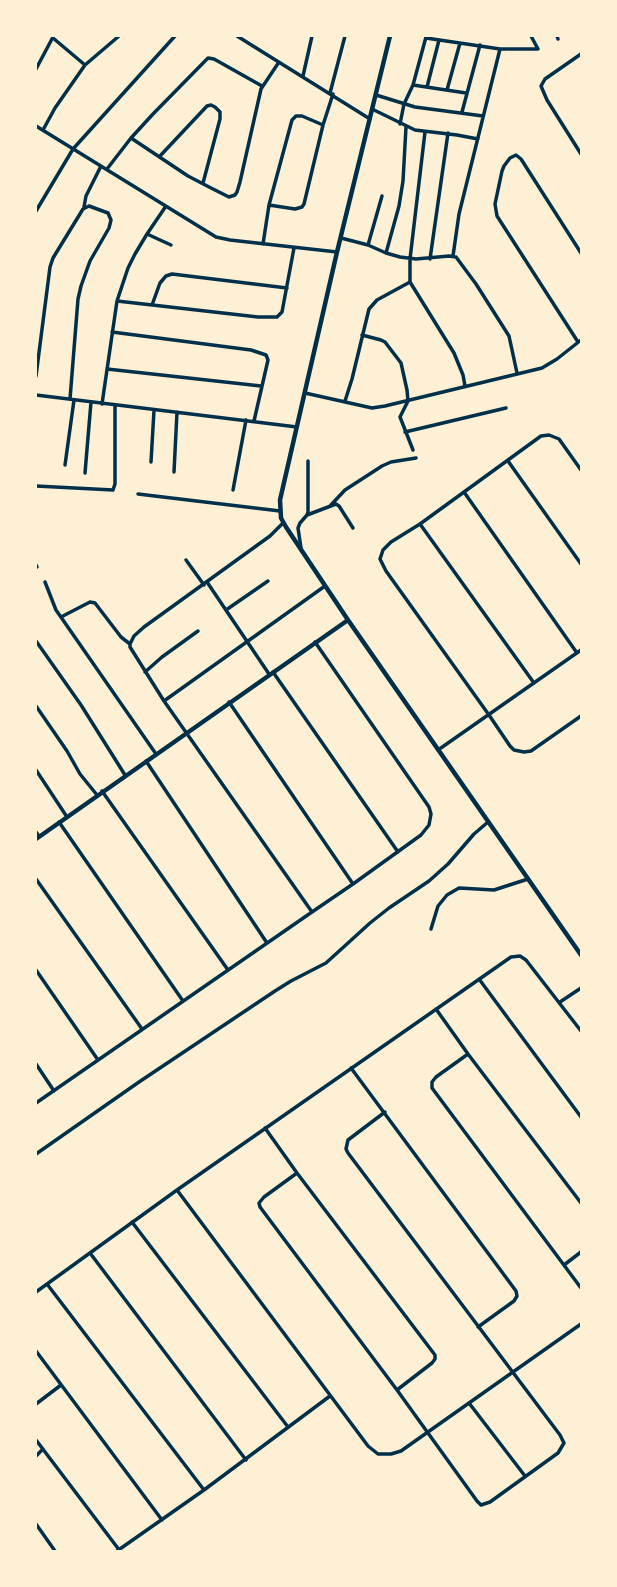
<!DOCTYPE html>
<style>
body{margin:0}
#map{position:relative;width:617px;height:1587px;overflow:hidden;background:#fdf0d5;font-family:Arial,sans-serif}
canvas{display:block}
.frame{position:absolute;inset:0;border:37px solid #fdf0d5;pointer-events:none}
</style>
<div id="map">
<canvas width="617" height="1587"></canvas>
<div class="frame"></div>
</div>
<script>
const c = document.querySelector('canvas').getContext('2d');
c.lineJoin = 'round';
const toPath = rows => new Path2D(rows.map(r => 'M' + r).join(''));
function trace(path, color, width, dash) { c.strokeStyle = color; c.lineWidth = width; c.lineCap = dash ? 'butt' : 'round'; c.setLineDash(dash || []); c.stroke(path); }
trace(toPath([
 [237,36,370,119],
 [557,36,558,39],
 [53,38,85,65],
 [426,38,500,49,538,49,531,36],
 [581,54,545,79,541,86,547,100,581,154],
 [36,69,53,37],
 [303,76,312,36],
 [413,85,466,93],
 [427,87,439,40],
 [447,90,460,43],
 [330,93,345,36],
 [376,95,415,107,483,116],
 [372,109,415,130,457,135,478,139],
 [462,112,480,45],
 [400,124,404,104,413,85,426,37],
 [36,126,216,237,230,240,337,252],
 [43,130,55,108,85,65,119,36],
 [425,132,410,259,410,282,454,353,463,375,465,386],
 [131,138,188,176,211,188,229,197,235,195,237,192,240,182,261,89,279,62],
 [160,156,207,106,211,105,215,107,220,112,220,119,203,183],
 [107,169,131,138,153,114,208,58,214,59,262,86],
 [269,205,295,209,302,207,304,204,323,125,333,94],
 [84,207,86,196,101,166],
 [36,211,73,149,175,36],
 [147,234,171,245],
 [341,238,368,245,386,253,400,257,416,259,449,256,456,257,476,284,509,336,517,373],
 [263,244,269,205,292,120,296,116,302,116,323,125],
 [368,245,382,196],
 [386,253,399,206,403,181,406,127],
 [453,256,459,214,500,49],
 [430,259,448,133],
 [117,301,258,317,277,317,282,312,294,248],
 [152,305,160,283,166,276,172,274,287,288],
 [112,332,251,350,266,355,268,360,254,421],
 [362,335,381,340,385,342,401,363,407,390,408,401,400,417,413,450],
 [578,342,497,216,495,204,502,171,504,166,510,158,516,155,521,159,581,253],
 [107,369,261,386],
 [36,376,50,267,53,258,83,209,89,206,108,213,111,220,109,228,90,261,81,286,78,299,70,399],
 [305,393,372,408,385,406,542,368,557,359,581,340],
 [36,395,297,427],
 [345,401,352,379,369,309,377,300,410,282],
 [102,404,117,301,128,268,135,254,147,234,166,206],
 [405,432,506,408],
 [508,461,581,564],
 [151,462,154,410],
 [65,465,74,400],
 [581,470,559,439,549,435,541,436,420,524,391,542,383,550,380,559,386,571,489,715,510,746,514,750,524,752,531,751,581,716],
 [174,472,177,412],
 [85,473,91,402],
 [36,486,113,490,115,484,115,405],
 [233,490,246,420],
 [464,492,577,653],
 [138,494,280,511],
 [330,506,345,490,382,466,391,462,416,458],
 [307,515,336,504,339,506,353,528],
 [283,523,270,536,144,627,134,636,130,644,130,647,164,701,312,912],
 [420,524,534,683],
 [301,548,298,528,300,523,307,515,308,512,308,461],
 [186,560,204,585],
 [36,565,37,567],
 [45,582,56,610,156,754],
 [207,582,269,674],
 [226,610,268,581],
 [61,617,90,602,95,603,121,637,130,644],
 [36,641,81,705,125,775],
 [145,672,162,657,198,631],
 [273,672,398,852],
 [164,701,325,586],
 [229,702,353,884],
 [36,706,67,751,80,774,97,795],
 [438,750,581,650],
 [146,761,267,943],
 [36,770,67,817],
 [102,791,228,970],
 [59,822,183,1001],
 [36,832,39,836],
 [36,879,142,1029],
 [431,929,438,906,447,895,459,888,494,890,528,879],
 [36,970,98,1060],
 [479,979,581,1117],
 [560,1002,581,988],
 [436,1009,468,1054,581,1203],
 [468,1054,436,1077,432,1082,432,1088,581,1288],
 [36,1064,54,1091],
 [351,1068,516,1291,517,1296,514,1301,478,1327],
 [36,1103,312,912,353,884,421,835,429,825,431,814,429,807,315,642],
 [265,1128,297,1173,435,1355,435,1359,432,1363,397,1390],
 [36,1154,139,1082,275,991,291,981,326,963,370,923,389,908,429,881,448,864,474,834,488,822],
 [297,1173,264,1197,259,1203,260,1207,397,1390,477,1501,481,1505,490,1502,558,1453,564,1443,560,1435,348,1153,346,1149,348,1140,385,1112],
 [177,1190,368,1446,378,1454,391,1454,401,1451,581,1324],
 [132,1222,288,1427],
 [90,1253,246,1460],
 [564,1265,581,1252],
 [47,1284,204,1490],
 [36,1292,177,1190,511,957,520,956,526,960,581,1031],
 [36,1351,162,1520],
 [469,1403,525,1476],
 [36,1404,61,1385],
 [36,1440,120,1551],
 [36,1456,43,1449],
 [36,1524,55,1551],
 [117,1551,204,1490,330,1396]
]), '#003049', 3.5);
trace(toPath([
 [390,36,337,252,280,500,281,518,286,527,348,620,581,955],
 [36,839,348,620]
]), '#003049', 4.5);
</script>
